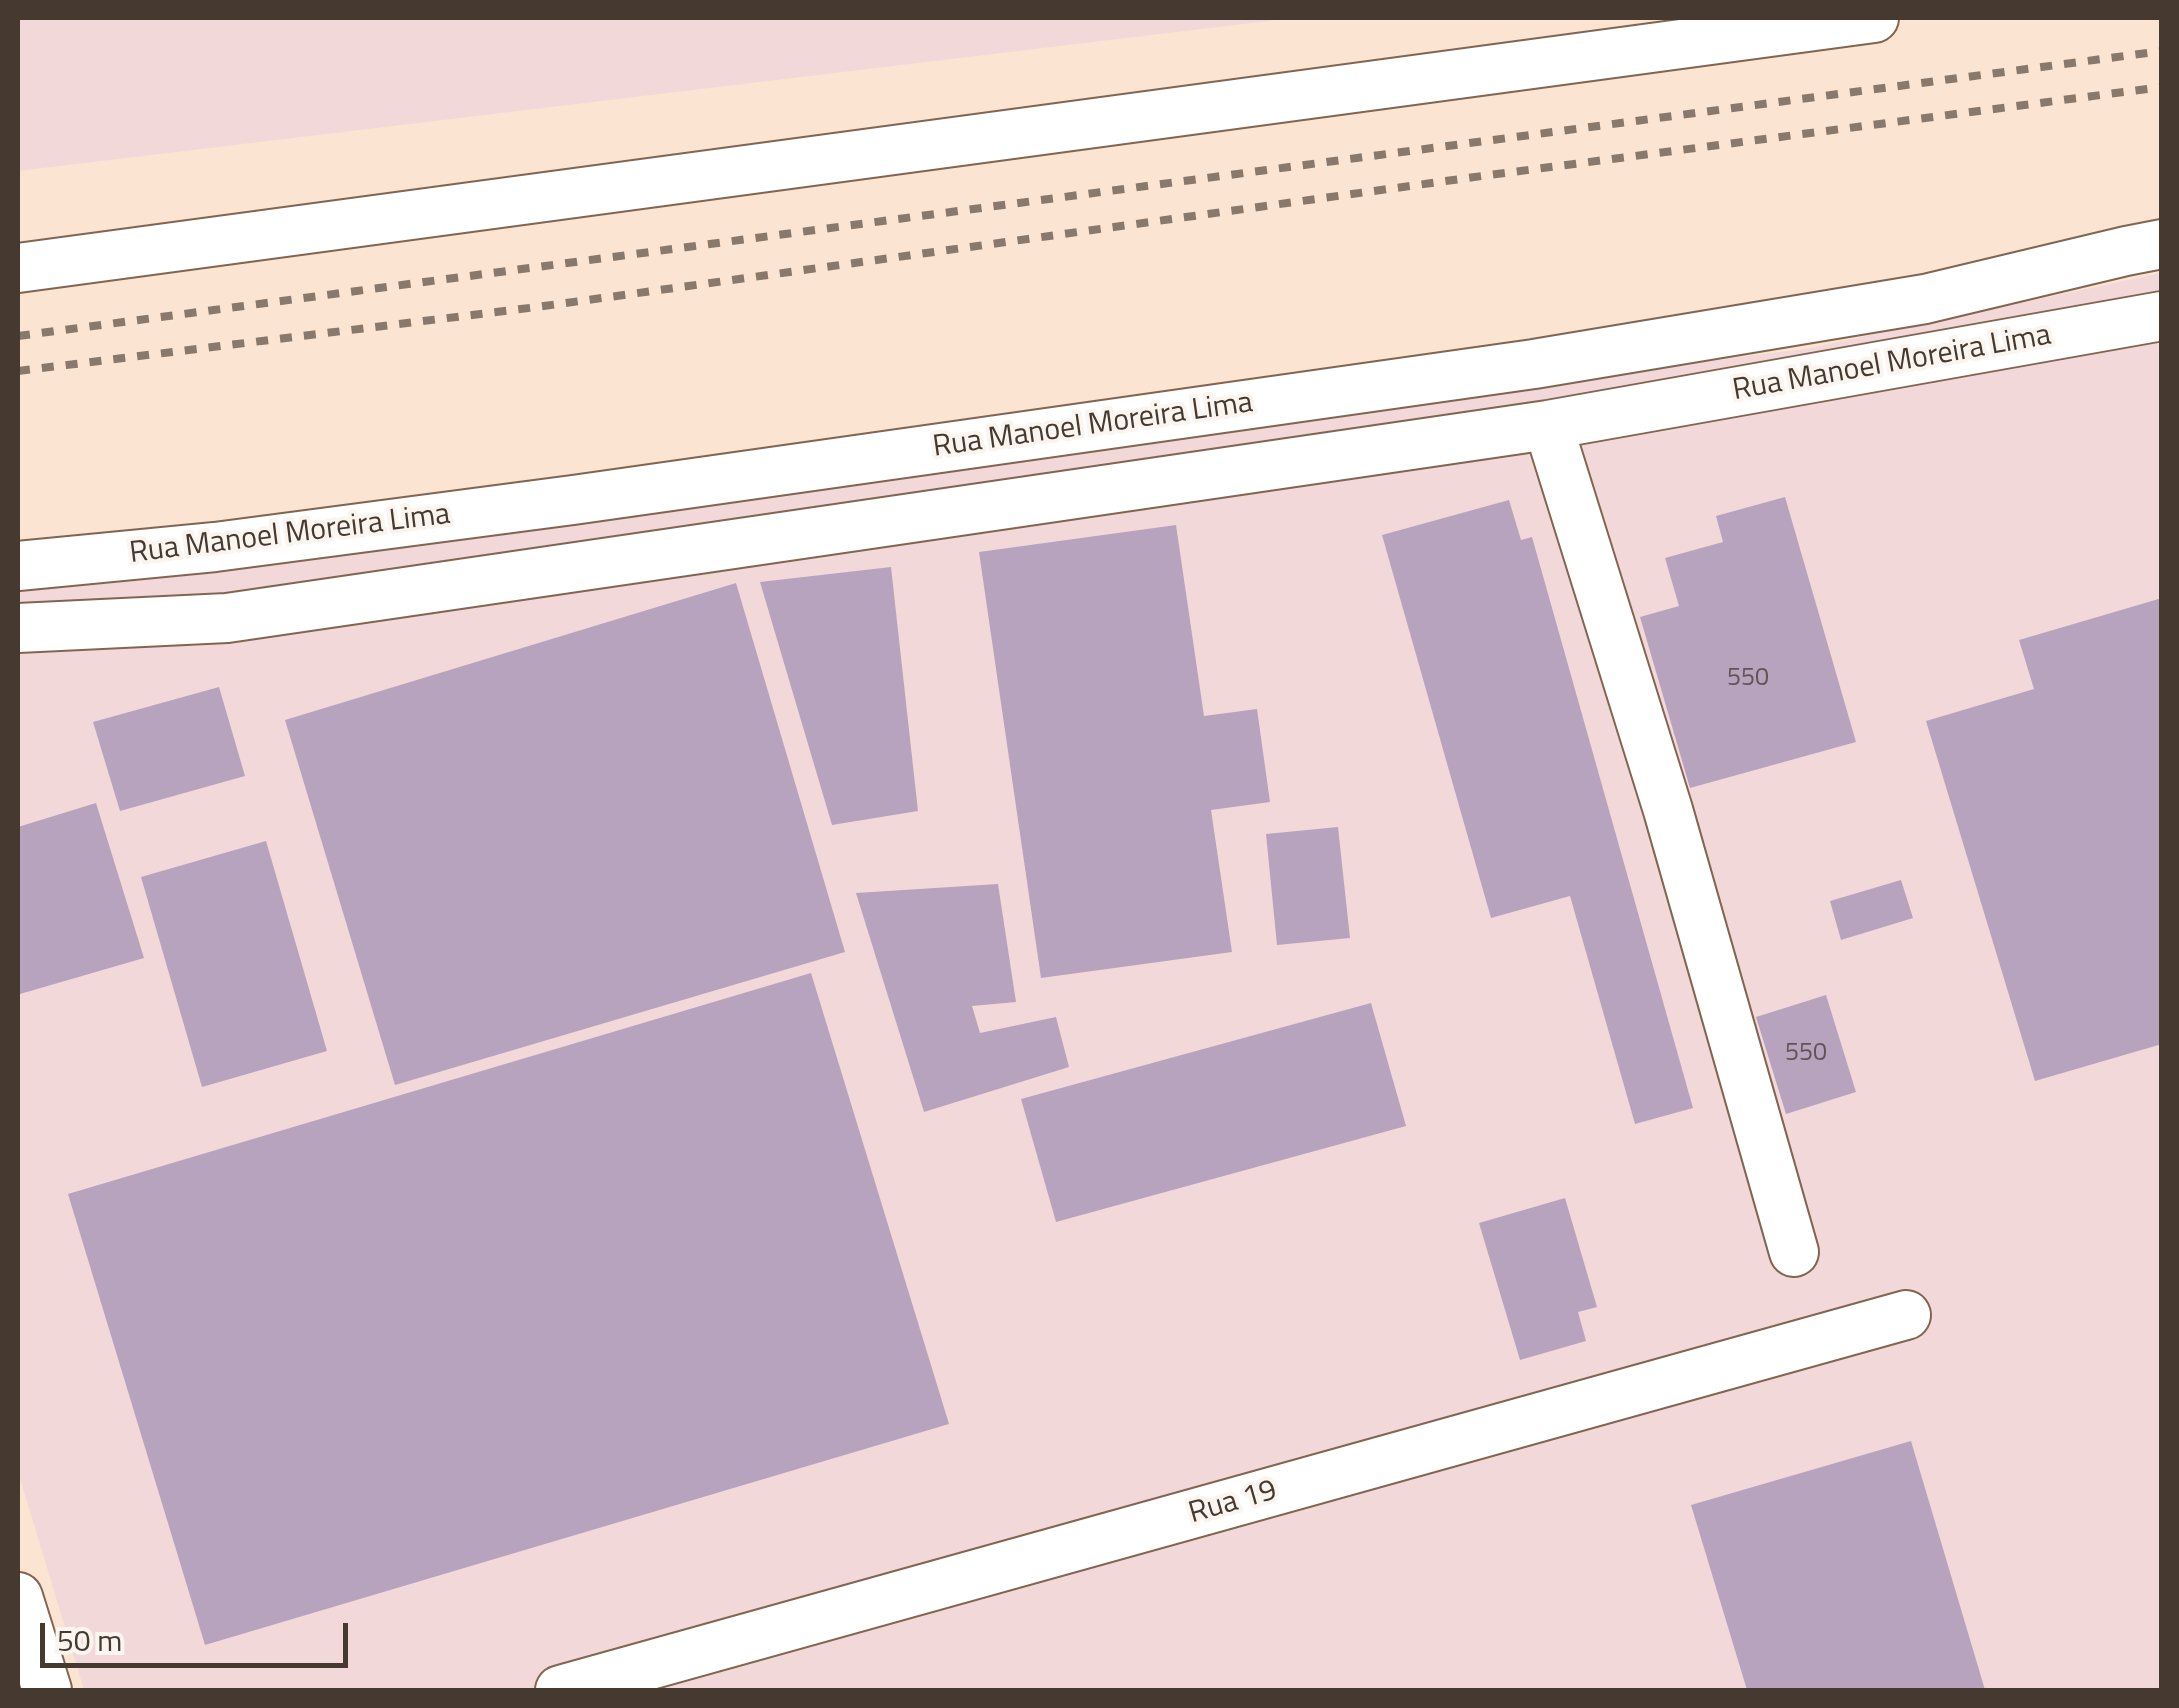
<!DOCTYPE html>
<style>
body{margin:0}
#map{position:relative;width:2179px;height:1708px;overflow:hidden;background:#fce4d2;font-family:"Titillium Web",sans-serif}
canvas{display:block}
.frame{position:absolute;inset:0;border:20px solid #453930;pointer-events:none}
.scale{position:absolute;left:40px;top:1623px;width:308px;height:45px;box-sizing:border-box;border:5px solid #453930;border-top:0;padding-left:12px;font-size:30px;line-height:35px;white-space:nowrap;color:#453930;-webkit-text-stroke:8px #fbf5f0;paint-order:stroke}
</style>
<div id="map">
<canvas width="2179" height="1708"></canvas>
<div class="frame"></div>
<div class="scale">50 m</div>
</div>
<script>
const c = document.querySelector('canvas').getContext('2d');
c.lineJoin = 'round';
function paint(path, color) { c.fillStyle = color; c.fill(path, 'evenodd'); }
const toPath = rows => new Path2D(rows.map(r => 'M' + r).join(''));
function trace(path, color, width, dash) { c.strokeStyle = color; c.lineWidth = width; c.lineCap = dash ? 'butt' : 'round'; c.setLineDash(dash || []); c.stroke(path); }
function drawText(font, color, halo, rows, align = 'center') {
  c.font = font + ' "Titillium Web",sans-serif'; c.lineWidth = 8; c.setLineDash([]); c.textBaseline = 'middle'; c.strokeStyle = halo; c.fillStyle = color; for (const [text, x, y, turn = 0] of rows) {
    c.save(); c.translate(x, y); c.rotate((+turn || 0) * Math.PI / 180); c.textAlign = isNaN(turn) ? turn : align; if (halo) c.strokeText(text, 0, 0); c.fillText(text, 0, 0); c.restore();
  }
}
paint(toPath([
 [18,18,1293,18,18,171],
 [2161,273,2161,1690,84,1690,18,1472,18,581,1810,348]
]), '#f3d8d9');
paint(toPath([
 [1785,497,1856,742,1690,788,1640,617,1679,606,1665,558,1723,542,1716,516],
 [1509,500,1521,540,1532,537,1693,1108,1635,1124,1570,896,1491,918,1382,535],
 [1176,525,1204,716,1257,709,1270,802,1211,810,1232,952,1041,978,979,552],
 [891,567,918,811,832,825,760,582],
 [736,583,845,952,395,1085,285,720],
 [2162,598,2162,1044,2035,1081,1926,721,2034,689,2019,640],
 [219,687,245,776,120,811,93,722],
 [96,803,144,958,20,994,18,985,18,827],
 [1338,827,1350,938,1277,945,1266,834],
 [266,841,327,1051,202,1087,141,877],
 [1901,880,1913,918,1841,940,1830,901],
 [998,884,1016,1002,972,1006,980,1033,1056,1017,1069,1067,924,1112,856,893],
 [811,973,949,1424,205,1645,68,1194],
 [1826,995,1856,1092,1786,1114,1756,1017],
 [1371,1003,1406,1126,1056,1222,1021,1099],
 [1565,1198,1597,1307,1578,1312,1586,1341,1520,1360,1479,1223],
 [1911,1441,1985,1690,1747,1690,1691,1505]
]), '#b8a3bf');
const minor = toPath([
 [18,268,1874,18],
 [1548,425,1668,810,1794,1252],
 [18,566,215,547,573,500,1534,364,1925,299,2126,251,2162,244],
 [18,628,227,618,1548,425,2162,316],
 [18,1597,47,1690],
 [560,1690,1906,1315]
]);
trace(minor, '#806652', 52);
trace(minor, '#fff', 48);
trace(toPath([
 [18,336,2162,51],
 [18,371,537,307,1482,176,2162,87]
]), '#89796c', 8, [12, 12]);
drawText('25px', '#625454', null, [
 ["550",1748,679],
 ["550",1806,1054]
]);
drawText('30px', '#453930', '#fbf5f0', [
 ["Rua Manoel Moreira Lima",1892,364,-10],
 ["Rua Manoel Moreira Lima",1093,426,-8],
 ["Rua Manoel Moreira Lima",290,535,-7],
 ["Rua 19",1233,1503,-16]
]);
</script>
